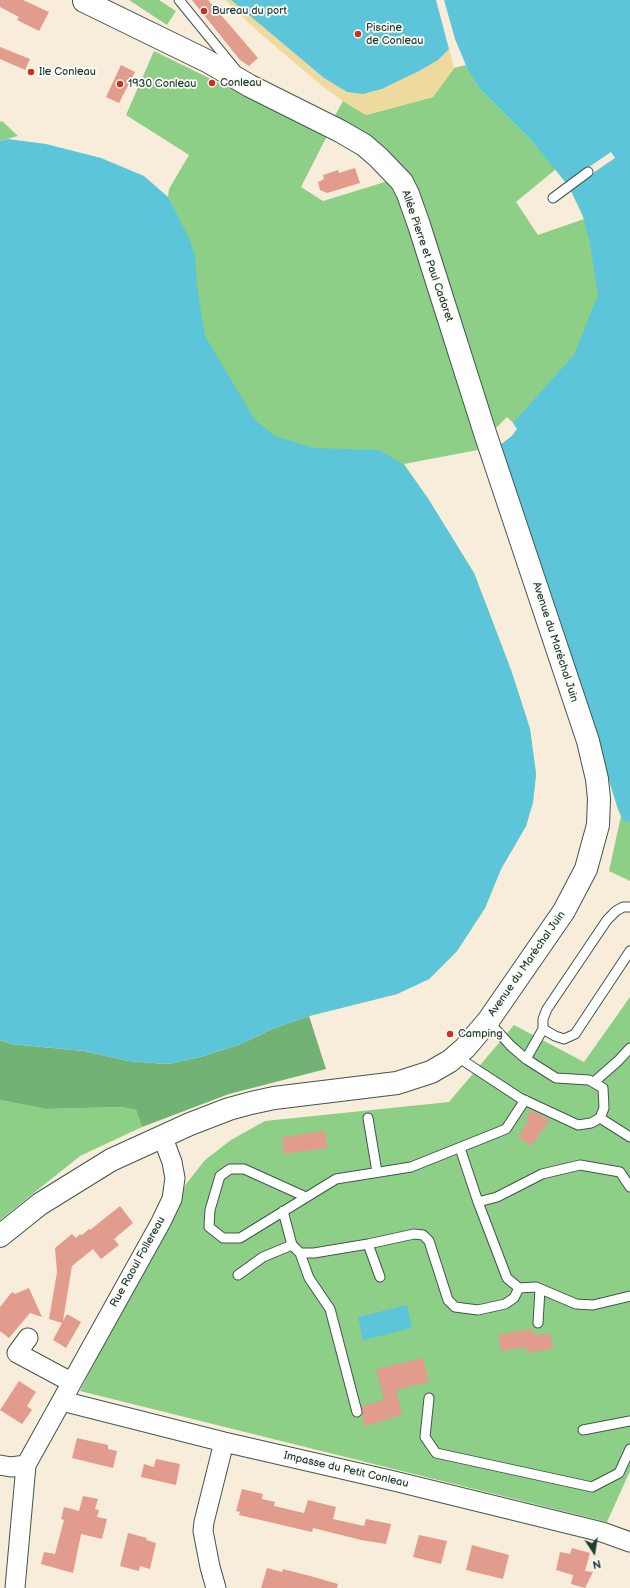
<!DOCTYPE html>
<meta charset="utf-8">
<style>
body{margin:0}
#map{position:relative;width:630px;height:1588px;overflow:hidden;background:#f8ecda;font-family:"Balsamiq Sans",sans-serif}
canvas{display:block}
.north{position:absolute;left:574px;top:1532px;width:40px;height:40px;-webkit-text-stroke:3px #fdfcf7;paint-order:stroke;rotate:168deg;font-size:11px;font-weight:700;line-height:16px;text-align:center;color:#1f3d34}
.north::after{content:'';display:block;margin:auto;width:14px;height:18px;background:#1f3d34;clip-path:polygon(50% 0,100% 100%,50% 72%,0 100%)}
</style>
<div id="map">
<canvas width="630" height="1588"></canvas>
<div class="north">N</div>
</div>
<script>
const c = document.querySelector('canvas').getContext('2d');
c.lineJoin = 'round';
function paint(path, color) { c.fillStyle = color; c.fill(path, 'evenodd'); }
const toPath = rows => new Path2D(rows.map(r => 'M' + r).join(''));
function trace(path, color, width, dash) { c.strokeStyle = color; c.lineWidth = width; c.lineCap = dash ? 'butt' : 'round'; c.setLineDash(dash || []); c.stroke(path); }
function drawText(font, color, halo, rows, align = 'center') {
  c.font = font + ' "Balsamiq Sans",sans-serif'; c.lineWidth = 3.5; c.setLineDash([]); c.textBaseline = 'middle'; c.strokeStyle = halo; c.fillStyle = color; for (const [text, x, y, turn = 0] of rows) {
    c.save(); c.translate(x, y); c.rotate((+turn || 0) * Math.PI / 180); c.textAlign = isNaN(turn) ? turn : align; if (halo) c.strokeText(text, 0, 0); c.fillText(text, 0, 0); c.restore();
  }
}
paint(toPath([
 [129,0,159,0,176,11,167,25],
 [154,51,327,136,301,187,323,201,388,181,400,198,483,449,404,464,427,497,474,573,511,670,530,729,536,774,533,802,526,826,501,869,485,908,457,951,429,979,397,994,309,1016,0,1040,177,392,176,214,168,197,169,189,189,155,126,115],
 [466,65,480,89,531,140,556,169,516,202,538,235,584,219,570,189,590,175,630,353,630,881,609,871,621,816,618,809,586,707,499,446,512,436,518,428,507,417,492,432,417,192,333,119,343,101,366,115,433,97,454,68],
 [2,121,18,136,0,141,0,122],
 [630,997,630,1471,607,1522,80,1391,186,1184,205,1160,231,1140,265,1121,449,1102,514,1025,584,1062],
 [0,1100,46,1109,121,1107,136,1110,142,1127,80,1156,0,1220]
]), '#8dcf87');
paint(toPath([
 [309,1016,326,1069,229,1094,142,1127,136,1110,121,1107,46,1109,0,1100,0,1040,11,1044,84,1051,128,1061,168,1064,200,1057,241,1044,272,1029]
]), '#72b274');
paint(toPath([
 [225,0,231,0,324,78,347,92,363,94,382,89,421,70,438,60,449,49,454,68,433,97,366,115,343,101,321,85,263,36]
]), '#eeda9e');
paint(toPath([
 [231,0,436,0,449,49,438,60,421,70,382,89,363,94,347,92,324,78],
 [444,0,630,0,630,822,623,820,618,809,586,707,499,446,512,436,517,429,513,423,574,355,598,295,590,244,583,215,573,194,566,183,531,140,480,89,468,70,455,39],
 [8,139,46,144,101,158,144,176,168,197,189,238,195,256,197,286,205,336,255,420,275,436,314,448,379,450,403,464,427,497,474,573,511,670,530,729,536,774,533,802,526,826,501,869,485,908,457,951,429,979,397,994,309,1016,272,1029,241,1044,200,1057,168,1064,128,1061,84,1051,11,1044,0,1040,0,141],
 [407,1305,412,1328,363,1340,358,1317]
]), '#5dc5d9');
paint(toPath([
 [611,152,615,158,568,190,564,184]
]), '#f8ecda');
paint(toPath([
 [0,0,23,0,49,12,39,31,17,20,19,17,0,7],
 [192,0,208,0,258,58,249,66,240,60],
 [0,47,30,59,25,70,0,59],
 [121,65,135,72,119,103,106,97],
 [355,168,360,183,327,193,320,190,318,182,324,179,323,175,338,170,339,173],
 [532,1110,550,1120,531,1146,518,1137,529,1120,526,1118],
 [325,1131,327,1148,284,1154,282,1137],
 [120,1206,133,1223,114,1239,119,1245,101,1259,93,1249,72,1266,63,1321,67,1314,81,1322,66,1348,53,1340,62,1323,49,1319,57,1272,55,1248,72,1234,76,1238,80,1234,82,1235,89,1229,90,1230],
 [29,1288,42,1317,30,1313,9,1338,0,1331,0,1307,12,1292,15,1294],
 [532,1329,534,1335,550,1333,553,1349,527,1353,526,1347,501,1351,498,1335],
 [423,1358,429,1382,396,1390,402,1415,365,1426,362,1415,362,1406,384,1400,376,1369],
 [19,1381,36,1392,27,1406,32,1410,22,1424,0,1410],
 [77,1438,108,1445,108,1449,117,1451,113,1468,72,1458],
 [156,1459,180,1464,176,1485,141,1477,144,1464,154,1467],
 [242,1489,263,1494,262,1499,275,1502,274,1506,304,1513,308,1500,336,1507,333,1519,364,1526,366,1519,391,1524,386,1544,361,1540,313,1528,312,1532,239,1515,240,1512,236,1511],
 [83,1496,98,1499,95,1509,99,1510,97,1517,107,1519,102,1539,81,1534,73,1573,41,1564,44,1552,55,1554,64,1520,61,1519,64,1507,79,1511],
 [128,1533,147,1538,146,1540,156,1543,150,1569,140,1566,139,1571,120,1566],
 [419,1535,447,1541,441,1564,413,1557],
 [472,1545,509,1555,503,1579,466,1570],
 [572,1548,590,1553,585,1571,593,1572,585,1588,571,1584,573,1575,556,1570,560,1552,570,1554],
 [267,1568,282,1572,283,1569,314,1577,338,1584,337,1588,261,1588]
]), '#e19c8d');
const service = toPath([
 [179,0,236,70],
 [553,198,588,172],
 [543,1029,555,1036,564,1039,575,1034,630,951],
 [456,1056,520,1098,578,1125,591,1123,600,1118,604,1108,603,1088,589,1080,556,1078,526,1059,511,1046,488,1021],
 [526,1059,543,1029,543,1019,547,1009,607,920,616,911,623,907,630,907],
 [594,1082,618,1061,630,1048],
 [368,1118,377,1172],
 [600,1118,630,1137],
 [460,1148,478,1202,507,1278,519,1288,536,1287,576,1304,593,1305,630,1296],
 [306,1197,244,1169,230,1169,220,1176,210,1210,209,1227,223,1238,240,1238,336,1179,411,1167,506,1129,525,1100],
 [478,1202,497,1197,542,1174,580,1165,620,1172,630,1187],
 [283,1211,292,1245,300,1253,314,1253,368,1244,414,1234,423,1235,429,1241,448,1300,455,1307,478,1310,505,1304,514,1298,519,1288],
 [368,1244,380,1277],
 [300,1253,309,1278,330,1309,357,1412],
 [238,1275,263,1257,292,1245],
 [538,1323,540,1289],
 [429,1398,425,1437,436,1453,592,1487,619,1473,630,1449],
 [583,1430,630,1421]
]);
const minor = toPath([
 [28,1338,17,1353,71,1382],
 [62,1401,224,1442,394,1481,602,1532,630,1542],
 [0,1465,11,1467,26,1465],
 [15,1588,26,1465,161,1222,172,1199,175,1178,172,1162,166,1146,160,1137],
 [216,1588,210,1567,203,1531,204,1522,224,1442]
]);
const tertiary = toPath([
 [0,1236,40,1204,111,1160,190,1124,229,1109,251,1103,274,1098,397,1083,431,1072,450,1061,465,1048,488,1021,564,911,586,869,598,825,599,799,597,779,588,741,485,433,419,225,408,194,402,182,378,157,364,145,340,131,250,86,207,61,168,42,84,1]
]);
trace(service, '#40574d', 11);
trace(minor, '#40574d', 21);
trace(tertiary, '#40574d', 24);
trace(service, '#fff', 9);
trace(minor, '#fff', 19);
trace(tertiary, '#fff', 22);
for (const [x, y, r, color] of [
 [204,11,4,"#c8321e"],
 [358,34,4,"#c8321e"],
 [31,72,4,"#c8321e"],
 [212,83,4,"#c8321e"],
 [120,84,4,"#c8321e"],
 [450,1034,4,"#c8321e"]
]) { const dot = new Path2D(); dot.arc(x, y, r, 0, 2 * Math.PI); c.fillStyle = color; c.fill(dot); trace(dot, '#fdfcf7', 1.5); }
drawText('11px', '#1f3d34', '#fdfcf7', [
 ["Bureau du port",212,11],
 ["Piscine",366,28],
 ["de Conleau",366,41],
 ["Ile Conleau",39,72],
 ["Conleau",220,83],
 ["1930 Conleau",128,84],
 ["Camping",458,1034]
], 'left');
drawText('11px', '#1f3d34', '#fdfcf7', [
 ["Allée Pierre et Paul Cadoret",427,256,71],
 ["Avenue du Maréchal Juin",555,642,72],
 ["Avenue du Maréchal Juin",527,964,-55],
 ["Rue Raoul Follereau",138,1262,-61],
 ["Impasse du Petit Conleau",346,1470,13]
]);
</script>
